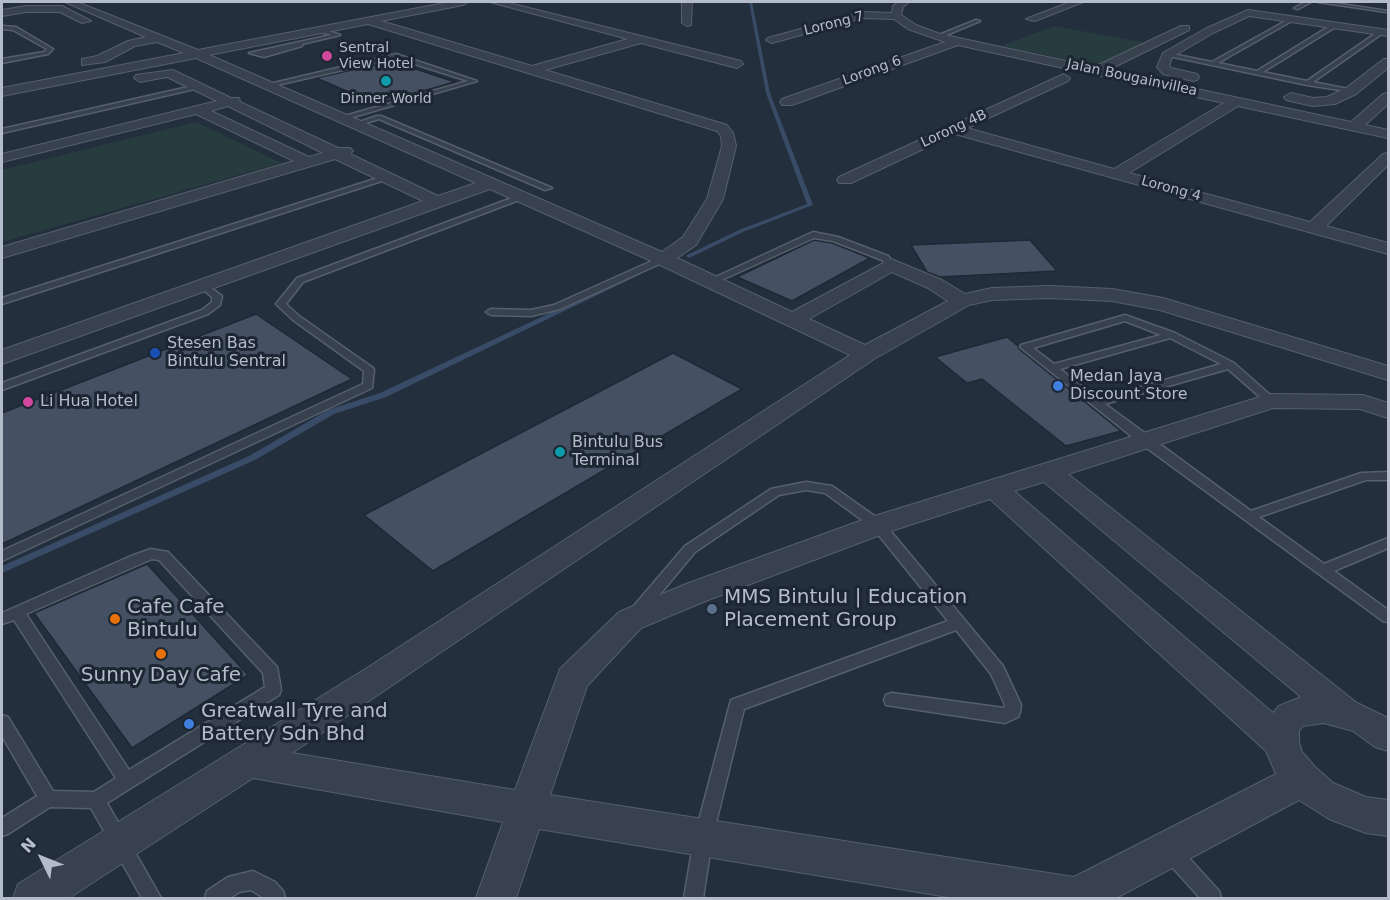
<!DOCTYPE html>
<style>
body{margin:0}
#map{position:relative;width:1390px;height:900px;overflow:hidden;background:#242f3e;font-family:"DejaVu Sans",sans-serif}
canvas{display:block}
.frame{position:absolute;inset:0;border:3px solid #b4bcc9;pointer-events:none}
.north{position:absolute;left:12px;top:828px;width:60px;height:60px;-webkit-text-stroke:4px #1d2633;paint-order:stroke;rotate:313deg;font-size:16px;font-weight:700;line-height:24px;text-align:center;color:#b4bcc9}
.north::after{content:'';display:block;margin:auto;width:21px;height:27px;background:#b4bcc9;clip-path:polygon(50% 0,100% 100%,50% 72%,0 100%)}
</style>
<div id="map">
<canvas width="1390" height="900"></canvas>
<div class="frame"></div>
<div class="north">N</div>
</div>
<script>
const c = document.querySelector('canvas').getContext('2d');
c.lineJoin = 'round';
function paint(path, color) { c.fillStyle = color; c.fill(path, 'evenodd'); }
const toPath = rows => new Path2D(rows.map(r => 'M' + r).join(''));
function trace(path, color, width, dash) { c.strokeStyle = color; c.lineWidth = width; c.lineCap = dash ? 'butt' : 'round'; c.setLineDash(dash || []); c.stroke(path); }
function drawText(font, color, halo, rows, align = 'center') {
  c.font = font + ' "DejaVu Sans",sans-serif'; c.lineWidth = 6; c.setLineDash([]); c.textBaseline = 'middle'; c.strokeStyle = halo; c.fillStyle = color; for (const [text, x, y, turn = 0] of rows) {
    c.save(); c.translate(x, y); c.rotate((+turn || 0) * Math.PI / 180); c.textAlign = isNaN(turn) ? turn : align; if (halo) c.strokeText(text, 0, 0); c.fillText(text, 0, 0); c.restore();
  }
}
paint(toPath([
 [1054,26,1147,43,1099,66,1002,46],
 [196,122,281,163,2,242,2,170]
]), '#263c3f');
paint(toPath([
 [749,2,752,2,770,93,813,205,743,232,689,258,686,256,687,255,739,230,807,204,766,93,749,2],
 [639,271,641,272,641,274,386,397,334,414,255,460,2,573,2,566,249,456,328,410,380,393,639,271]
]), '#394c67');
const building = toPath([
 [392,61,455,82,377,104,316,78,392,61],
 [814,240,832,243,870,258,792,301,737,277,814,240],
 [1030,240,1057,271,940,277,927,272,911,245,1030,240],
 [256,314,352,379,2,544,2,413,256,314],
 [1007,337,1018,346,1019,349,1121,431,1066,446,982,379,967,383,935,357,1007,337],
 [673,353,742,389,433,571,364,515,673,353],
 [147,564,248,675,132,748,34,613,147,564]
]);
paint(building, '#455162');
trace(building, '#1f2835', 1.5);
const lane = toPath([
 [1306,2,1311,2,1298,9,1294,8,1306,2],
 [1318,2,1327,2,1388,11,1386,12,1318,2],
 [1291,18,1295,19,1218,63,1257,71,1333,24,1337,24,1337,26,1263,72,1307,81,1379,31,1383,31,1383,33,1313,82,1353,90,1353,92,1307,85,1164,55,1167,53,1212,62,1291,18],
 [976,20,980,21,939,38,934,37,976,20],
 [2,26,16,27,53,49,48,54,2,63,2,59,44,52,47,49,13,30,2,29,2,26],
 [320,28,340,35,302,44,302,46,264,57,249,53,331,35,318,31,320,28],
 [396,54,477,81,343,120,340,118,341,117,468,81,396,58,268,87,265,85,396,54],
 [197,85,199,88,2,133,2,129,197,85],
 [377,116,381,116,552,188,545,190,379,119,356,126,353,124,377,116],
 [384,176,391,178,2,304,2,298,384,176],
 [520,195,527,197,303,282,286,304,299,316,373,368,374,370,372,388,2,561,2,551,363,384,364,371,293,320,276,304,297,278,520,195],
 [813,232,838,237,888,256,895,265,891,268,888,267,882,260,833,241,814,238,715,283,712,284,707,281,813,232],
 [663,256,667,259,666,261,560,309,531,316,491,315,486,312,491,309,531,310,554,305,663,256],
 [203,282,222,296,220,305,208,314,2,390,2,383,202,310,212,302,212,297,198,285,203,282],
 [1125,315,1175,333,1234,363,1277,401,1275,403,1267,403,1228,369,1105,404,1251,511,1361,473,1388,472,1388,480,1366,480,1259,517,1324,564,1388,538,1388,548,1334,571,1388,610,1388,622,1383,621,1140,443,1020,347,1021,345,1125,315],
 [1125,321,1161,335,1054,364,1033,348,1125,321],
 [1170,338,1221,364,1098,399,1060,369,1170,338],
 [806,482,832,486,883,522,1003,666,1021,705,1020,712,1018,717,1005,723,886,705,884,700,886,695,892,693,1004,708,1005,705,991,674,956,630,744,709,712,839,703,898,684,898,694,839,731,700,948,621,873,528,825,493,806,490,779,495,695,552,642,616,637,618,632,616,630,612,632,608,685,546,771,489,806,482],
 [151,549,168,552,277,667,281,690,279,695,107,803,161,898,142,898,91,808,50,807,8,834,2,836,2,818,37,796,2,736,2,715,8,717,53,791,94,792,116,778,14,620,2,624,2,613,131,556,151,549],
 [152,559,159,560,263,673,265,687,129,770,26,614,152,559],
 [1171,843,1178,846,1219,891,1221,898,1200,898,1164,858,1162,852,1164,846,1171,843],
 [253,871,275,882,283,891,285,898,264,898,251,890,239,892,230,898,205,898,207,891,228,877,253,871]
]);
const street = toPath([
 [65,2,77,2,198,50,450,2,468,2,463,5,381,21,532,66,628,39,490,2,505,2,741,61,743,64,737,68,641,43,545,70,727,125,733,133,736,146,723,199,696,245,677,258,792,312,891,259,942,280,965,294,992,288,1049,286,1112,289,1163,298,1388,366,1388,380,1160,310,1112,301,1049,298,992,300,969,305,874,359,292,753,515,790,560,669,619,612,686,584,868,518,1263,396,1271,394,1363,395,1388,403,1388,418,1360,409,1273,408,1068,474,1357,703,1388,718,1388,751,1375,747,1353,731,1324,723,1303,726,1299,731,1299,742,1302,752,1315,767,1333,783,1366,797,1388,800,1388,836,1366,833,1329,819,1299,800,1116,898,954,898,539,829,516,898,476,898,503,822,253,778,69,898,13,898,18,884,367,668,850,355,656,263,490,189,2,364,2,350,423,201,335,159,2,258,2,247,294,161,196,114,2,162,2,154,217,101,167,77,140,82,134,78,136,75,173,70,231,98,239,98,240,102,338,148,350,148,353,151,350,154,438,196,476,183,196,58,2,96,2,88,184,53,157,42,135,46,105,62,82,65,82,59,97,56,128,41,146,37,65,2],
 [368,24,717,131,721,136,722,146,707,199,683,237,662,252,209,55,368,24],
 [228,106,323,153,309,157,211,111,228,106],
 [892,272,928,288,948,301,865,345,809,319,892,272],
 [1044,482,1301,697,1279,706,1273,713,1014,491,1044,482],
 [990,499,1266,751,1276,774,1074,877,550,795,587,686,641,628,708,600,888,532,990,499],
 [682,2,692,2,691,25,687,26,682,23,682,2],
 [898,2,909,2,903,7,901,15,916,25,940,34,1094,67,1181,26,1189,26,1189,30,1108,70,1351,122,1383,94,1388,93,1388,104,1365,125,1388,130,1388,138,1238,106,1129,173,1310,222,1383,154,1388,153,1388,165,1326,226,1388,243,1388,254,955,134,851,183,839,183,837,180,839,177,1064,74,1070,78,1068,81,967,128,1114,169,1224,103,958,45,792,105,782,105,780,102,782,99,945,42,908,29,894,19,862,18,772,43,766,40,768,38,862,12,892,13,893,6,898,2],
 [1070,2,1083,2,1035,21,1026,19,1070,2],
 [26,6,62,6,91,21,82,23,60,12,26,12,2,16,2,10,26,6],
 [1248,10,1388,30,1388,36,1249,16,1213,33,1172,57,1169,66,1171,68,1197,74,1199,77,1197,80,1193,81,1163,74,1157,67,1163,53,1205,29,1248,10],
 [1384,59,1388,59,1388,68,1356,94,1335,104,1313,106,1286,100,1284,97,1291,93,1313,98,1327,97,1346,88,1384,59]
]);
trace(lane, '#565f6c', 3);
trace(street, '#565f6c', 2);
paint(lane, '#38414e');
paint(street, '#38414e');
for (const [x, y, r, color] of [
 [327,56,6,"#d1479c"],
 [386,81,6,"#0f9aa8"],
 [155,353,6,"#1a4fb4"],
 [1058,386,6,"#3f7fe0"],
 [28,402,6,"#d1479c"],
 [560,452,6,"#0f9aa8"],
 [712,609,6,"#5c6f8a"],
 [115,619,6,"#e8710a"],
 [161,654,6,"#e8710a"],
 [189,724,6,"#3f7fe0"]
]) { const dot = new Path2D(); dot.arc(x, y, r, 0, 2 * Math.PI); c.fillStyle = color; c.fill(dot); trace(dot, '#1d2633', 2); }
drawText('14px', '#b4bcc9', '#1d2633', [
 ["Lorong 7",834,24,-14],
 ["Lorong 6",872,71,-20],
 ["Jalan Bougainvillea",1132,78,12],
 ["Lorong 4B",954,129,-25],
 ["Lorong 4",1171,189,15]
]);
drawText('14px', '#b4bcc9', '#1d2633', [
 ["Sentral",339,48],
 ["View Hotel",339,64],
 ["Dinner World",386,99,"center"]
], 'left');
drawText('16px', '#b4bcc9', '#1d2633', [
 ["Stesen Bas",167,344],
 ["Bintulu Sentral",167,362],
 ["Medan Jaya",1070,377],
 ["Discount Store",1070,395],
 ["Li Hua Hotel",40,402],
 ["Bintulu Bus",572,443],
 ["Terminal",572,461]
], 'left');
drawText('20px', '#b4bcc9', '#1d2633', [
 ["MMS Bintulu | Education",724,598],
 ["Placement Group",724,621],
 ["Cafe Cafe",127,608],
 ["Bintulu",127,631],
 ["Sunny Day Cafe",161,676,"center"],
 ["Greatwall Tyre and",201,712],
 ["Battery Sdn Bhd",201,735]
], 'left');
</script>
